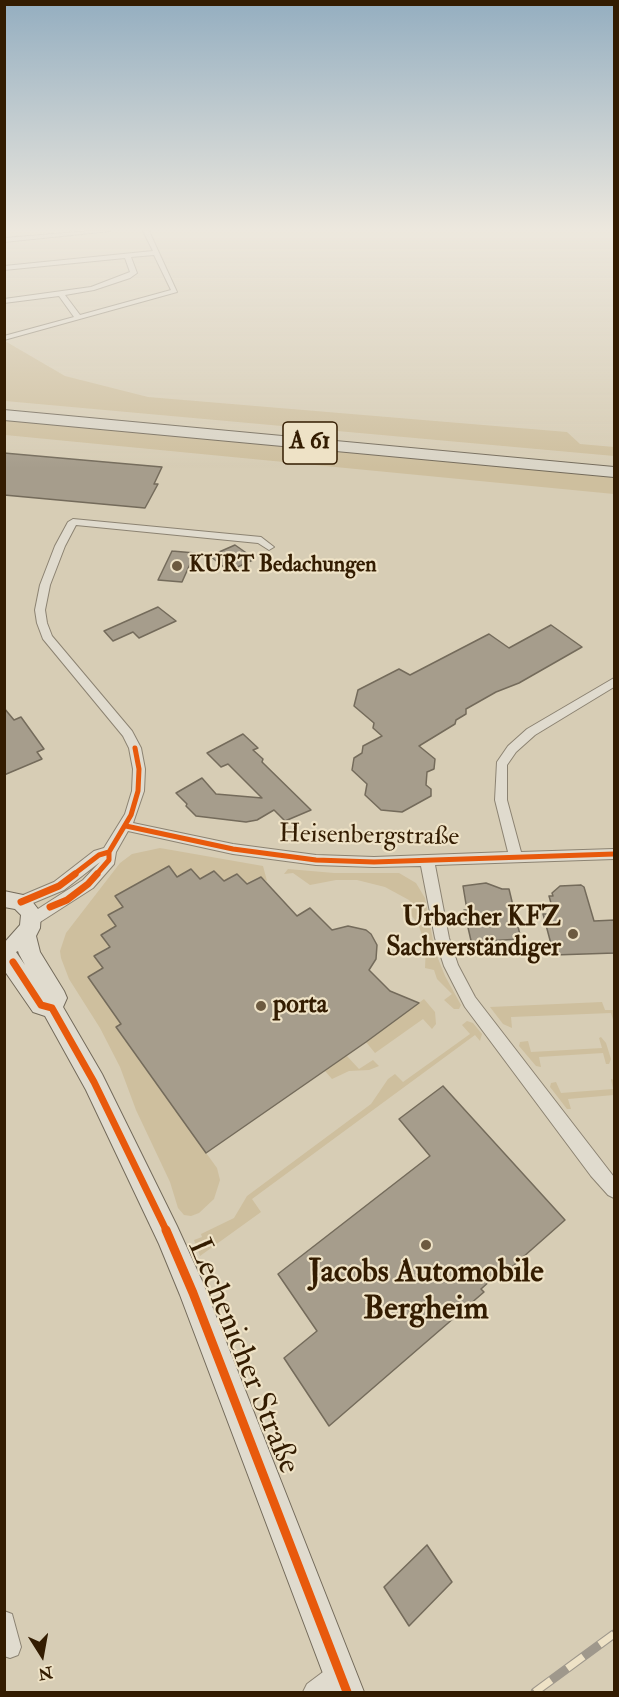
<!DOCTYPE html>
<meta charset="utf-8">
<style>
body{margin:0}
#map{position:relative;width:619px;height:1697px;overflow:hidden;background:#d7cdb5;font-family:"IM FELL Double Pica",serif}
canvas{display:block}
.frame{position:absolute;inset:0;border:6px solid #331c01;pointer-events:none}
.north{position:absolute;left:12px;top:1625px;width:60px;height:60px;-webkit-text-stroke:4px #eee2c6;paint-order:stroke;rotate:169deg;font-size:16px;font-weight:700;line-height:24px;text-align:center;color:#331c01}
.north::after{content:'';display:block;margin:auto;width:21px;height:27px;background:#331c01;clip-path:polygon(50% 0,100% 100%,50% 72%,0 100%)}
</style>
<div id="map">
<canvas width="619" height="1697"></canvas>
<div class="frame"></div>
<div class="north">N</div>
</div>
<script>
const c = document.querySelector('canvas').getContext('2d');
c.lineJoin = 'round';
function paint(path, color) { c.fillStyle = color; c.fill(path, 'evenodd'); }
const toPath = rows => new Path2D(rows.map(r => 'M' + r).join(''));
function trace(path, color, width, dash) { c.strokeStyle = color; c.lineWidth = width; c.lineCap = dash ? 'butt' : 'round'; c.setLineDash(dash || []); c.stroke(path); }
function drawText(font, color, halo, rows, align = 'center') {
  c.font = font + ' "IM FELL Double Pica",serif'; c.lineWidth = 4.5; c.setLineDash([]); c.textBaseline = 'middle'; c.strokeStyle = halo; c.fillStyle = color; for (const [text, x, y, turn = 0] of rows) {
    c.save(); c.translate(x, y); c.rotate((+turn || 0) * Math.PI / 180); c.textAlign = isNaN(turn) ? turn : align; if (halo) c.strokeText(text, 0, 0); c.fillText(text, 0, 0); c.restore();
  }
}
paint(toPath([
 [5,341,65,376,148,397,567,432,580,444,614,447,614,456,5,401],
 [4,420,614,477,614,494,5,435],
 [160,848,263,866,267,881,259,877,246,883,239,875,225,881,199,878,190,870,179,875,116,896,122,906,109,916,115,926,102,936,109,946,96,955,103,967,89,978,121,1024,116,1028,217,1168,220,1180,214,1199,199,1213,191,1216,184,1215,178,1208,170,1182,136,1110,120,1067,100,1028,69,979,61,958,60,951,66,933,120,863,132,854],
 [288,869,334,873,399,873,416,883,425,898,435,951,445,976,461,1005,459,1009,454,1009,444,1000,452,994,437,979,434,970,425,968,426,946,418,924,408,911,415,906,409,900,385,887,357,880,336,880,310,885,293,873,284,874],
 [424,999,435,1012,436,1024,432,1029,423,1019,375,1053,366,1042],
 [602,1002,605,1010,614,1010,614,1023,611,1013,511,1017,512,1028,503,1024,490,1007],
 [467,1021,473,1023,482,1034,480,1041,475,1035,252,1199,261,1212,200,1256,194,1240,202,1237,201,1234,234,1218,247,1196,371,1104,388,1079,395,1074,403,1082,470,1034,462,1025],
 [601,1037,606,1043,611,1059,609,1064,606,1064,603,1053,539,1057,541,1067,536,1066,519,1046,520,1042,528,1041,531,1052,602,1048,599,1038],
 [346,1055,359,1069,373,1060,379,1066,369,1070,349,1071,332,1079,325,1071],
 [611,1079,614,1080,614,1095,568,1099,571,1109,567,1109,550,1087,551,1083,556,1082,561,1093,613,1089]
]), '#cebf9e');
const building = toPath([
 [4,453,60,458,162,467,154,484,158,484,145,508,4,495,4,453],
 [235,545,255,559,229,571,210,556,235,545],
 [172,551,195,553,182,582,158,580,172,551],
 [158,607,176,621,139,638,133,632,113,641,104,631,158,607],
 [551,625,582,647,519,683,496,692,466,709,466,714,456,720,455,724,419,746,435,759,434,769,427,772,426,785,431,789,431,796,402,812,381,810,365,795,367,784,352,770,354,758,362,753,363,746,382,736,373,728,374,723,354,706,358,690,399,669,410,675,489,634,509,648,551,625],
 [4,708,14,720,21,717,44,749,37,752,42,759,4,775,4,708],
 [243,734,258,748,253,750,263,759,262,762,311,810,285,821,274,810,257,820,246,822,196,816,186,806,187,804,176,793,202,778,216,794,262,798,228,764,221,767,207,753,243,734],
 [169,866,177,877,191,869,200,879,214,871,224,881,237,874,247,884,261,877,297,916,310,908,332,930,348,926,366,930,371,934,377,945,376,959,369,970,390,991,419,1003,366,1042,206,1153,116,1027,121,1024,88,977,103,968,94,956,110,947,101,935,116,926,108,915,123,907,115,896,169,866],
 [486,883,502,889,509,889,521,939,485,941,486,944,472,945,464,910,467,910,463,886,486,883],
 [581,885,584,887,594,921,615,920,615,953,554,955,543,914,554,914,549,896,553,896,552,893,560,886,581,885],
 [443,1086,565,1220,505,1273,502,1270,481,1289,484,1292,329,1426,284,1358,317,1331,278,1274,430,1156,399,1119,443,1086],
 [427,1545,452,1582,409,1626,384,1587,427,1545]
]);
paint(building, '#a69d8c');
trace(building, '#746b5b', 1.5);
const street = toPath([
 [89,231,111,231,4,242,4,238,89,231],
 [143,231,149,231,177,292,4,340,4,336,74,317,59,296,4,303,4,299,91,287,130,272,125,258,4,270,4,266,153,251,143,231],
 [154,255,171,290,80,315,65,295,94,290,130,278,137,273,131,257,154,255],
 [73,519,261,537,274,547,269,550,258,543,76,525,65,546,50,585,45,610,47,623,52,636,132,731,141,748,145,769,144,791,133,823,233,844,316,855,374,857,508,852,495,800,497,762,508,746,527,729,614,678,614,687,535,735,516,752,507,765,507,800,521,852,614,849,614,859,435,865,449,938,458,965,475,997,614,1177,614,1198,608,1195,591,1176,465,1007,444,966,435,938,421,866,374,867,316,865,233,854,128,831,116,852,114,864,93,888,37,924,32,926,27,924,25,920,27,916,83,880,100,862,64,890,21,908,16,906,14,902,16,898,54,882,94,851,104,848,125,814,132,791,133,769,129,748,123,736,43,639,37,623,35,610,40,585,55,546,68,522,73,519],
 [4,1611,12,1614,21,1647,18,1655,10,1658,4,1656,4,1611],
 [339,1662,347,1666,351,1674,347,1682,334,1692,303,1692,307,1684,331,1666,339,1662]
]);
const secondary = toPath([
 [4,891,28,896,41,913,40,928,36,936,40,952,64,991,67,998,63,1007,102,1074,177,1226,203,1283,364,1692,330,1692,180,1295,159,1244,86,1090,45,1016,33,1012,4,970,4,943,20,925,21,915,15,909,4,907,4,891],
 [18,951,19,954,25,965,16,952,18,951]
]);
const highway = toPath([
 [4,410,614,467,614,477,4,420,4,410]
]);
trace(street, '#8c8372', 2);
trace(secondary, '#746b5b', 2);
trace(highway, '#746b5b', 2);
paint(street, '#e0dbce');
paint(secondary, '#e0dbce');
paint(highway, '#dad5c7');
const rail = toPath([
 [535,1692,614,1634]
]);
trace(rail, '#9f988c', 9);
trace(rail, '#eee2c6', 7, [20]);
trace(toPath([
 [126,826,233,849,316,860,374,862,614,854],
 [73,875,99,855,109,852],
 [96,875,109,860,109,852,131,815,138,791,139,769,135,748]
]), '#e8590c', 5);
trace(toPath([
 [21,902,59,886,75,874],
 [50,907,67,900,88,884,97,874],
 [13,962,41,1005,52,1008,94,1082,167,1232]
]), '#e8590c', 7);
trace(toPath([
 [166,1230,193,1293,347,1692]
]), '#e8590c', 9);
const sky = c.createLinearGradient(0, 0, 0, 468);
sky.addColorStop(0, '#94aec0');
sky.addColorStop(0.49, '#ede8de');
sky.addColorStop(1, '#ede8de00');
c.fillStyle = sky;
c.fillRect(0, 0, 619, 468);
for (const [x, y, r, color] of [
 [177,566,6,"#6c5a40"],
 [573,934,6,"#6c5a40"],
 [261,1006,6,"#6c5a40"],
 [426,1245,6,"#6c5a40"]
]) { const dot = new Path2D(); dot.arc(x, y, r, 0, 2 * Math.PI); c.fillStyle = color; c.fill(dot); trace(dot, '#eee2c6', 2); }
drawText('bold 22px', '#331c01', '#eee2c6', [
 ["KURT Bedachungen",189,566]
], 'left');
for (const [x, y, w] of [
 [310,443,54]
]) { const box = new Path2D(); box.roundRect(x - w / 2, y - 21, w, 42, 4.5); c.fillStyle = '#eee2c6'; c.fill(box); trace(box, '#331c01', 1.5); }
drawText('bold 24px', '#331c01', null, [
 ["A 61",310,443]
]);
drawText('26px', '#331c01', '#eee2c6', [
 ["Heisenbergstraße",369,837,1]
]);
drawText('bold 26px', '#331c01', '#eee2c6', [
 ["Urbacher KFZ",561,919],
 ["Sachverständiger",561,949],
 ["porta",273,1006,"left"]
], 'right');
drawText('bold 32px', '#331c01', '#eee2c6', [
 ["Jacobs Automobile",426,1274],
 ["Bergheim",426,1311]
]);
drawText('32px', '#331c01', '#eee2c6', [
 ["Lechenicher Straße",242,1357,68]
]);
</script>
